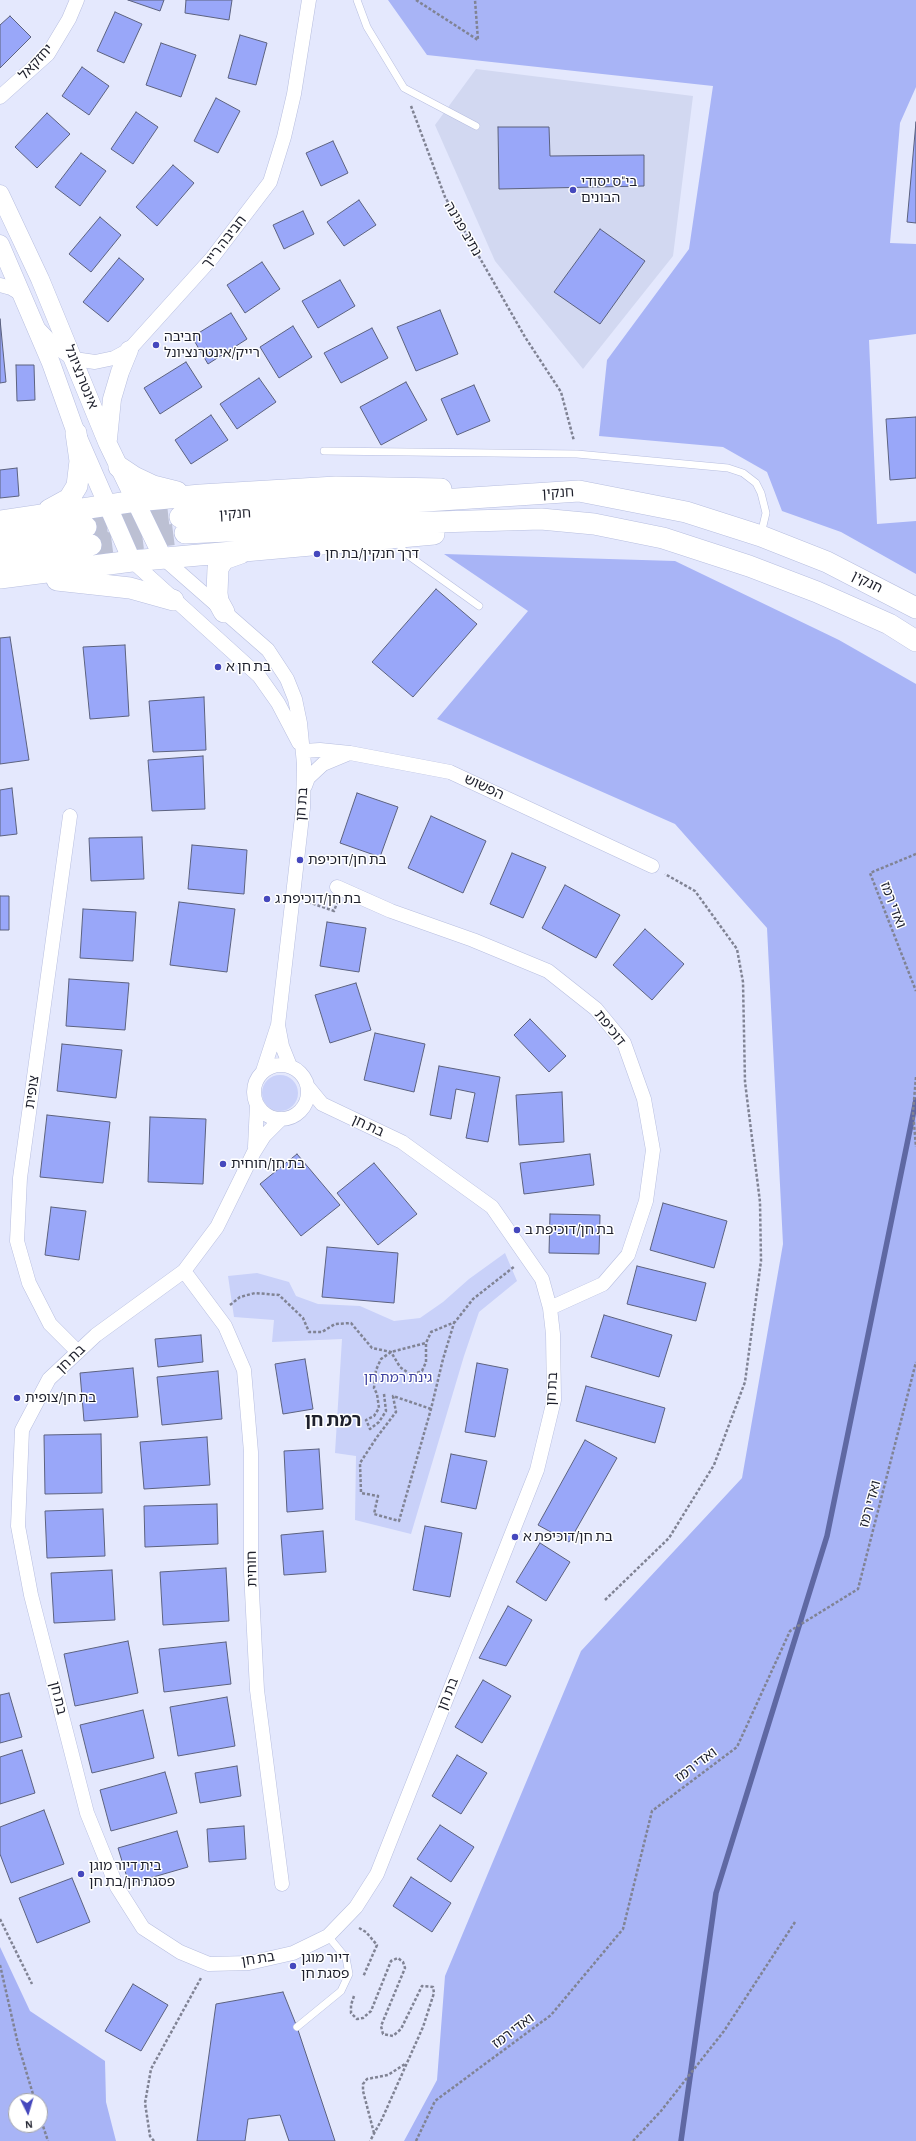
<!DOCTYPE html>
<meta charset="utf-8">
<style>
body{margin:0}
#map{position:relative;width:916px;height:2141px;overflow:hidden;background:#e4e8fd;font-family:"Alegreya Sans",sans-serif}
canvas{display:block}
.north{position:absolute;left:8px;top:2093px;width:40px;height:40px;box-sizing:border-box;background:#fff;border:1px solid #a5a6ab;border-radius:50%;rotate:175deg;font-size:11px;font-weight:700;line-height:16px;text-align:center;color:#1e202c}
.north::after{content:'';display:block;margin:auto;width:14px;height:18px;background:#4548bd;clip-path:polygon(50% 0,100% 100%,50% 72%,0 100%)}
</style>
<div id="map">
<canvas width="916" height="2141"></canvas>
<div class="north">N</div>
</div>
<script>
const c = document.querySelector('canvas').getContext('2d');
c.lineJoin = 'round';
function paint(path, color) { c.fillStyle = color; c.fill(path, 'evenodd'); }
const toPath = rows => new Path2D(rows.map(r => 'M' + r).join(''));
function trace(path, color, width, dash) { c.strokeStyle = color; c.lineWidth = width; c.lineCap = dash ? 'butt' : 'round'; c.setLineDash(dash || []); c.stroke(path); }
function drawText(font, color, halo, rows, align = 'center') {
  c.font = font + ' "Alegreya Sans","Noto Sans Hebrew",sans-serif'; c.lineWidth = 3; c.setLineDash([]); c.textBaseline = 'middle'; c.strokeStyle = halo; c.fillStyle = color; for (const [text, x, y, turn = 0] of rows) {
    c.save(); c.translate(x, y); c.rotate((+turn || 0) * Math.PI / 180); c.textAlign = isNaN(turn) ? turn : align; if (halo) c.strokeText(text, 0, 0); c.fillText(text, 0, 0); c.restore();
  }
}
paint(toPath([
 [476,69,693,96,673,256,583,369,495,261,435,125]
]), '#d2d8f1');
paint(toPath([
 '262 1093a18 18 0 1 1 36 0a18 18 0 1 1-36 0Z',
 [505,1253,517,1281,479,1312,464,1356,411,1534,355,1520,356,1456,335,1453,342,1339,272,1342,274,1320,234,1317,228,1276,257,1273,289,1282,296,1296,318,1304,360,1306,394,1321,420,1318,443,1302,469,1279]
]), '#c9d1f9');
paint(toPath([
 [388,0,916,0,916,87,900,123,890,243,916,244,916,334,869,340,877,524,916,521,916,574,841,532,782,511,767,472,723,447,599,436,607,360,689,249,713,86,427,55],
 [444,554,675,561,839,640,916,684,916,2141,404,2141,437,2080,445,1976,581,1651,742,1478,783,1244,767,928,675,824,437,719,528,611],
 [0,1947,30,2011,105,2061,106,2102,116,2141,0,2141],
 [16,2101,40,2101,40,2125,16,2125]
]), '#a8b4f6');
trace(toPath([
 [681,2141,716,1893,827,1536,916,1100]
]), '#5f68a3', 5.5);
const building = toPath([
 [128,0,164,0,160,11,128,0],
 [186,0,232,0,229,20,185,13,186,0],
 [115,12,142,24,124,63,97,51,115,12],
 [10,16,31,37,0,68,0,25,10,16],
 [240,35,267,43,256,85,228,78,240,35],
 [161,43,196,55,181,97,146,85,161,43],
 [82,67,109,86,89,115,62,96,82,67],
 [216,98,240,111,218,153,194,141,216,98],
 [136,112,158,127,133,164,111,149,136,112],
 [47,113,70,134,37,168,15,147,47,113],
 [916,122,916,223,907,222,916,122],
 [498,127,549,127,550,156,644,155,644,186,499,189,498,127],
 [333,141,348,173,321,186,306,153,333,141],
 [81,153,106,171,80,206,55,187,81,153],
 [173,165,194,183,157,226,136,207,173,165],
 [359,200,376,225,344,246,327,222,359,200],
 [303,211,314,234,284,249,273,225,303,211],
 [100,217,121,235,91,272,69,254,100,217],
 [600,229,645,261,600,324,554,292,600,229],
 [119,258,144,279,108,322,83,302,119,258],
 [262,262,280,289,245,313,227,285,262,262],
 [340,280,355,306,318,328,302,301,340,280],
 [440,310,458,354,416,371,397,327,440,310],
 [231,313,247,339,208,364,192,337,231,313],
 [0,319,6,382,0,383,0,319],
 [293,326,312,357,279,378,260,347,293,326],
 [372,328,388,358,341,383,324,353,372,328],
 [186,362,202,387,160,414,144,388,186,362],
 [16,365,34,365,35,400,17,401,16,365],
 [259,378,276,402,237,429,220,404,259,378],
 [406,382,427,420,381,445,360,407,406,382],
 [474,385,490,421,457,435,441,399,474,385],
 [211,415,228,440,191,464,175,440,211,415],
 [916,417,916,478,890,480,886,419,916,417],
 [17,468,19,496,0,498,0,470,17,468],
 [436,589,477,624,413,697,372,662,436,589],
 [10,637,29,760,0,764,0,638,10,637],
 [125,645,129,716,90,719,83,647,125,645],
 [204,697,206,750,153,752,149,701,204,697],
 [203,756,205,809,152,811,148,760,203,756],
 [12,788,17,834,0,836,0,790,12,788],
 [357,793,398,807,380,857,340,843,357,793],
 [431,816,486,841,463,893,408,868,431,816],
 [142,837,144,879,91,881,89,838,142,837],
 [192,845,247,850,244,894,188,889,192,845],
 [512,853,546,867,523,918,490,904,512,853],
 [565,885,620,915,596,958,542,928,565,885],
 [0,896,9,896,9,930,0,930,0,896],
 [179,902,235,909,227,972,170,965,179,902],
 [83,909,136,912,133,961,80,958,83,909],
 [327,922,366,928,359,972,320,966,327,922],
 [645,929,684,964,652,1000,613,965,645,929],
 [69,979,129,983,125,1030,66,1026,69,979],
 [356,983,371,1030,330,1043,315,995,356,983],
 [530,1019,566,1056,549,1072,514,1035,530,1019],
 [375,1033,425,1044,414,1092,364,1080,375,1033],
 [62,1044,122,1050,116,1098,57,1091,62,1044],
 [439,1066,500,1077,488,1142,466,1138,475,1093,456,1089,451,1119,430,1115,439,1066],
 [562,1092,564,1142,519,1145,516,1095,562,1092],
 [47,1115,110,1122,103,1183,40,1177,47,1115],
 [150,1117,206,1119,203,1184,148,1182,150,1117],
 [297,1154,340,1205,301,1236,260,1184,297,1154],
 [590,1154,594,1185,524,1194,520,1163,590,1154],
 [374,1163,417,1214,378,1245,337,1193,374,1163],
 [663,1203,727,1221,714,1268,650,1250,663,1203],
 [51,1207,86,1211,79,1260,45,1255,51,1207],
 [550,1214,600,1215,599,1254,549,1253,550,1214],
 [327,1247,398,1253,394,1303,322,1297,327,1247],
 [637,1266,706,1283,696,1321,627,1304,637,1266],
 [604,1315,672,1335,659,1377,591,1357,604,1315],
 [201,1335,203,1362,158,1367,155,1339,201,1335],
 [305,1359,313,1409,283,1414,275,1364,305,1359],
 [477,1363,508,1369,495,1437,465,1432,477,1363],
 [133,1368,138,1417,84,1421,80,1373,133,1368],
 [218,1371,222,1419,162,1425,157,1377,218,1371],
 [586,1386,665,1408,655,1443,576,1421,586,1386],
 [101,1434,102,1493,45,1494,44,1435,101,1434],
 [207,1437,210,1485,144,1489,140,1442,207,1437],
 [585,1440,617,1458,569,1542,538,1525,585,1440],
 [319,1449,323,1509,287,1512,284,1451,319,1449],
 [451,1454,487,1461,476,1509,441,1502,451,1454],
 [217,1504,218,1544,145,1547,144,1506,217,1504],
 [103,1509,105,1556,47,1558,45,1511,103,1509],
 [425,1526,462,1533,450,1597,413,1590,425,1526],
 [323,1531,326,1572,284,1575,281,1535,323,1531],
 [540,1543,570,1562,546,1601,516,1582,540,1543],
 [226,1568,229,1621,163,1625,160,1572,226,1568],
 [112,1570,115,1620,54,1623,51,1573,112,1570],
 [508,1606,532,1620,506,1666,479,1658,508,1606],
 [128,1641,138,1693,75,1706,64,1654,128,1641],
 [226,1642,231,1684,164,1692,159,1649,226,1642],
 [483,1680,511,1696,482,1743,455,1727,483,1680],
 [9,1693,22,1737,0,1743,0,1695,9,1693],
 [227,1697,235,1746,178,1756,170,1707,227,1697],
 [143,1710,154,1758,92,1773,80,1725,143,1710],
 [22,1750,35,1793,0,1804,0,1757,22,1750],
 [457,1755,487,1773,461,1814,432,1796,457,1755],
 [237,1766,241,1796,200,1803,195,1773,237,1766],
 [165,1772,177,1813,111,1831,100,1790,165,1772],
 [44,1810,64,1864,11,1883,0,1854,0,1827,44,1810],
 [440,1825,474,1847,451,1882,417,1859,440,1825],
 [244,1826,246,1859,209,1862,207,1829,244,1826],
 [177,1831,188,1867,129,1884,118,1848,177,1831],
 [411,1877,451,1903,432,1932,393,1906,411,1877],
 [72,1878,90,1922,37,1943,19,1898,72,1878],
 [133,1984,168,2005,141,2051,105,2031,133,1984],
 [283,1992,297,2027,335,2141,289,2141,280,2115,248,2119,245,2141,197,2141,216,2004,283,1992]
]);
paint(building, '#99a7f9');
trace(building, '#5c627f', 1);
trace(toPath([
 [86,527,180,517],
 [91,545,185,533]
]), '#bcc0d3', 21, [21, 10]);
const service = toPath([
 [357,0,367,27,404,88,476,126],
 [324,451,577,454,728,468,743,473,756,483,761,493,766,513,761,534],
 [400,539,401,548,409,556,479,606],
 [297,2027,341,1991,349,1974,346,1958,328,1936]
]);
const minor = toPath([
 [0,97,48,54,69,19,77,0],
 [0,285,11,288,23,295],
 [40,330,57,348,74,359,95,362,114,358,129,350,212,258,270,182,284,137,294,94,309,0],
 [163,558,268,650,287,679,295,699,300,723,304,764,303,808,278,1025,263,1071],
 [132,561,259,676,278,703,299,743],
 [303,751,320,750,350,753,450,772,652,866],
 [305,786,308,778,323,764,347,754],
 [70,816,20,1178,17,1241,29,1283,50,1324,78,1352],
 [337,887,391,911,473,940,548,971,596,1009,624,1043,644,1099,653,1150,646,1201,628,1255,603,1284,550,1308],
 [278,1025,282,1046,290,1066],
 '254 1092a27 27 0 1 1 54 0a27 27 0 1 1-54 0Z',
 [281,1119,264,1136,254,1152,217,1227,184,1271,96,1335,49,1379,22,1430,18,1526,31,1595,87,1813,117,1887,143,1928,180,1952,209,1964,249,1963,293,1953,328,1936,356,1907,377,1874,537,1470,554,1400,553,1334,550,1308,542,1279,492,1207,402,1142,322,1104,308,1087],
 [255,1147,257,1105],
 [184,1271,225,1326,244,1370,251,1452,251,1572,257,1690,282,1884]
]);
const tertiary = toPath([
 [0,194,40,279,107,442,163,558],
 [0,244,51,363,76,433,132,561],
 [108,439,112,399,120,372,129,350]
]);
const secondary = toPath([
 [119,467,134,477,153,486,177,492],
 [49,510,69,499,77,486,80,461,76,433],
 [180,517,579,491,686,512,761,536,827,562,916,608],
 [0,521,136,501,201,495,336,487,441,489],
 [185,533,402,523,541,519,594,524,663,538,749,566,817,592,889,624,916,641],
 [0,540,86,527],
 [0,557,91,545],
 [0,578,132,561,434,534],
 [57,580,130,588,173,600],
 [224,612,218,601,217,593,218,568,224,559,241,553]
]);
trace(service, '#b7bedf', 8);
trace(minor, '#b7bedf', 15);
trace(tertiary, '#b7bedf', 19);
trace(secondary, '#b7bedf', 22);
trace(toPath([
 [416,0,478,40,475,0],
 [411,106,445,197,525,337,561,392,574,441],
 [916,854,870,873,916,991],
 [308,902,334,911,337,903],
 [916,1077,913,1112,916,1147],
 [230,1305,240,1297,255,1293,279,1295,303,1318,309,1332,322,1332,335,1324,351,1323,372,1348,391,1352,400,1367,411,1375,422,1371,426,1362,426,1343,431,1332,455,1322,473,1299,515,1266],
 [384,1394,386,1411,379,1422,370,1429,366,1420,374,1416,379,1408,377,1394,374,1388,376,1370,381,1359,391,1352,426,1343],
 [431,1409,393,1396,396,1412,377,1437,360,1463,361,1493,378,1496,374,1514,399,1521,431,1409,443,1359,454,1323],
 [605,1600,669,1538,714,1465,745,1382,761,1261,760,1202,745,1082,743,982,737,949,695,891,665,874],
 [0,1919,32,1984],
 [359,1928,366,1932,377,1945,363,1977],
 [0,1965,18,2044,35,2101],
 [354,1996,351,2005,351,2013,357,2019,363,2018,371,2011,391,1961,398,1958,403,1962,405,1968,381,2026,383,2034,393,2036,401,2029,422,1986,433,1987,434,1993,423,2027,382,2119,370,2141],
 [40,2117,48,2141],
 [374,2133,363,2091,363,2084,367,2079,388,2075,405,2064],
 [154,2141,150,2136,145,2103,151,2069,201,1978],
 [416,2141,435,2101,551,2015,623,1929,652,1811,737,1747,790,1631,858,1589,916,1362],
 [633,2141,661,2111,724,2031,795,1922]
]), '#808394', 2.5, [3, 2]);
trace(service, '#fff', 7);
trace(minor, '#fff', 14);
trace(tertiary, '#fff', 18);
trace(secondary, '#fff', 21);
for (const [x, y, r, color] of [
 [573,190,4,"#4548bd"],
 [156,345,4,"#4548bd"],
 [317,554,4,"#4548bd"],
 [218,667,4,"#4548bd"],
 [300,860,4,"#4548bd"],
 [267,899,4,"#4548bd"],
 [223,1164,4,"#4548bd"],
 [517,1230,4,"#4548bd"],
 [17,1398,4,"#4548bd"],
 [515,1537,4,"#4548bd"],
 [81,1874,4,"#4548bd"],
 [293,1966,4,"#4548bd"]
]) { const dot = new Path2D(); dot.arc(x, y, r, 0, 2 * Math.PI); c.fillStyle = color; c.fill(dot); trace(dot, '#fff', 1.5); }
drawText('14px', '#1e202c', '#fff', [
 ["יחזקאל",36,62,-47],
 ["נתיב פנינה",463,229,60],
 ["חביבה רייך",224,242,-52],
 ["אינטרנציונל",81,377,68],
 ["חנקין",558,493,-3],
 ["חנקין",235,514,-3],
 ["חנקין",867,582,27],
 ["הפשוש",484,787,25],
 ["בת חן",302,804,-86],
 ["ואדי רמז",893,905,69],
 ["דוכיפת",610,1028,52],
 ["צופית",32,1092,-82],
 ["בת חן",368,1126,25],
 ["בת חן",71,1359,-44],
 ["בת חן",552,1389,-87],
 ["ואדי רמז",870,1504,-75],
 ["חוחית",252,1569,-91],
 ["בת חן",448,1694,-68],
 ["בת חן",58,1698,76],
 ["ואדי רמז",696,1765,-37],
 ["בת חן",258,1959,-9],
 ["ואדי רמז",513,2031,-37]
]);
drawText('14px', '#1e202c', '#fff', [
 ["בי\"ס יסודי",581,182],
 ["הבונים",581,198],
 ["חביבה",164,337],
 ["רייק/אינטרנציונל",164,353],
 ["דרך חנקין/בת חן",325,554],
 ["בת חן א",226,667],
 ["בת חן/דוכיפת",308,860],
 ["בת חן/דוכיפת ג",275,899],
 ["בת חן/חוחית",231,1164],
 ["בת חן/דוכיפת ב",525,1230],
 ["בת חן/צופית",25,1398],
 ["בת חן/דוכיפת א",523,1537],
 ["בית דיור מוגן",89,1866],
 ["פסגת חן/בת חן",89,1882],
 ["דיור מוגן",301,1958],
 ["פסגת חן",301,1974]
], 'left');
drawText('14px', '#3d419f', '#fff', [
 ["גינת רמת חן",398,1378]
]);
drawText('bold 18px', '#1e202c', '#fff', [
 ["רמת חן",333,1421]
]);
</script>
